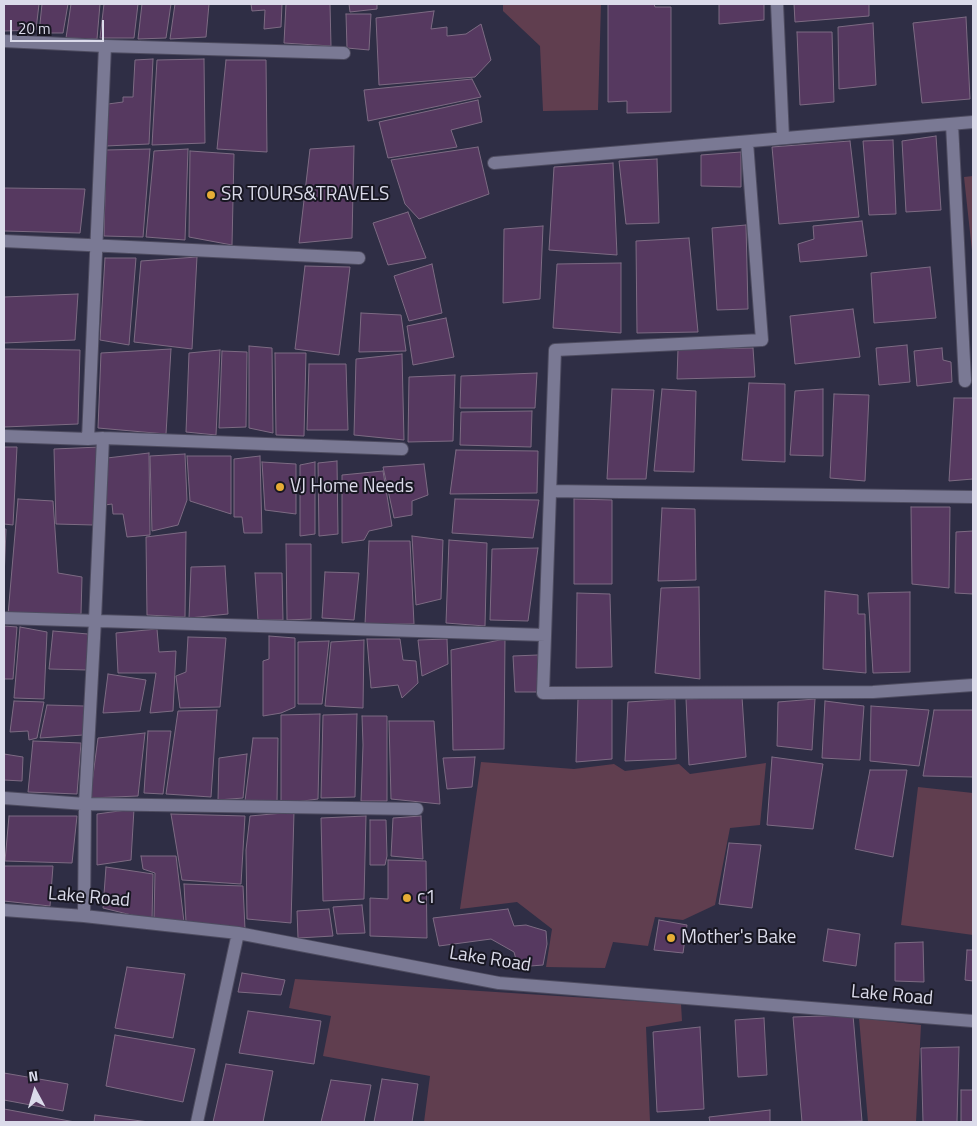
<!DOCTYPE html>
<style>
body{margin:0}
#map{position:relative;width:977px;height:1126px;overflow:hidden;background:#2f2e45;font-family:"Titillium Web",sans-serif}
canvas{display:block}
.frame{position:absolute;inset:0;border:5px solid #dbdbea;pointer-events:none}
.north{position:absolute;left:10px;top:1066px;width:50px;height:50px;-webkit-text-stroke:4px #181722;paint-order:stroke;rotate:354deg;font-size:14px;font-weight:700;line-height:20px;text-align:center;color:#dbdbea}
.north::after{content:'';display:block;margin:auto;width:18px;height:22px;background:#dbdbea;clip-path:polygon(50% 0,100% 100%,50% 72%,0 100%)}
.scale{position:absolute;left:10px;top:20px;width:94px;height:22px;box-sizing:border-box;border:2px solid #dbdbea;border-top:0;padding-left:6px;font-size:15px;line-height:18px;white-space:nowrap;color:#dbdbea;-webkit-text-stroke:4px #181722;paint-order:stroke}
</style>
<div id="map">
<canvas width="977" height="1126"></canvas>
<div class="frame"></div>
<div class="north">N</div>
<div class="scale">20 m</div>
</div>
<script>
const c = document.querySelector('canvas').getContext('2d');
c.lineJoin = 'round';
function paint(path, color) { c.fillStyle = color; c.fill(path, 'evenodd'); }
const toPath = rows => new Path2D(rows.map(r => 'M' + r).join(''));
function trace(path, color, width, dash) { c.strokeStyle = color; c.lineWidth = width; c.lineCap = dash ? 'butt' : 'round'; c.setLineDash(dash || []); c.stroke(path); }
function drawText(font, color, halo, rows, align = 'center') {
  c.font = font + ' "Titillium Web",sans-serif'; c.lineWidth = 4; c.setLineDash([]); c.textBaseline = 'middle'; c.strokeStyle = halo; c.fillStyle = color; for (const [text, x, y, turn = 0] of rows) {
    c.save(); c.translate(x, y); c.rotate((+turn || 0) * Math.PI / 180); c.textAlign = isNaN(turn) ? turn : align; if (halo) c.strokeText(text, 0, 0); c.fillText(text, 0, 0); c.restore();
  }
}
paint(toPath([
 [503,4,601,4,598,110,543,111,540,46,503,11],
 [973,176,973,260,964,177],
 [481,762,574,769,614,764,625,771,679,764,690,774,766,763,760,825,730,828,715,905,683,920,655,917,648,946,613,942,605,968,546,967,552,929,517,902,460,909],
 [918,787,973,793,973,935,901,925],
 [295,979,681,1004,682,1021,646,1027,650,1122,424,1122,430,1076,323,1056,331,1016,289,1008],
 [859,1018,921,1025,916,1122,868,1122]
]), '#603e4f');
const building = toPath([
 [4,4,39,4,36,30,4,31,4,4],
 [42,4,68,4,63,33,39,33,42,4],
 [71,4,100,4,97,39,66,38,71,4],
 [104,4,138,4,134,38,100,38,104,4],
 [142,4,171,4,166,38,138,39,142,4],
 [175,4,209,4,206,37,170,39,175,4],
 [251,4,282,4,281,27,264,29,265,10,252,11,251,4],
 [286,4,330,4,331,46,284,43,286,4],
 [349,4,377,4,377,9,350,12,349,4],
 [608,4,654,4,655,7,671,7,671,112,627,113,627,101,608,102,608,4],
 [719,4,764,4,764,20,719,24,719,4],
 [794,4,869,4,869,16,795,22,794,4],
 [434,11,431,29,447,27,447,36,466,34,481,24,491,60,475,77,379,85,376,18,434,11],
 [346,14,371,14,369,50,347,48,346,14],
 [966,17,970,99,922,103,913,23,966,17],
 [873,23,876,85,839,89,838,27,873,23],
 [797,32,832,32,834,102,800,105,797,32],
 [153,59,149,144,106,146,108,104,123,102,123,97,133,97,135,60,153,59],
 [204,59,205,143,152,145,157,60,204,59],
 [226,60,266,60,267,152,217,149,226,60],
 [472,79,481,97,368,121,364,90,472,79],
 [478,100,482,122,451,130,457,147,388,158,379,122,478,100],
 [936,136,941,210,906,212,902,141,936,136],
 [893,140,896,214,869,215,863,141,893,140],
 [850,141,859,217,779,224,772,147,850,141],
 [354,146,352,238,299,243,310,149,354,146],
 [478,147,489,194,419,219,405,204,391,160,478,147],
 [150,149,143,237,104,236,106,150,150,149],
 [188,149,185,240,146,237,154,151,188,149],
 [190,151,234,154,232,245,189,237,190,151],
 [741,152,741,187,701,186,701,155,741,152],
 [657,159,659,223,626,224,619,161,657,159],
 [613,163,617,255,549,250,554,167,613,163],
 [4,188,85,189,80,233,4,231,4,188],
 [408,212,426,258,388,265,373,223,408,212],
 [862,221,867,256,800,262,798,244,814,239,813,226,862,221],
 [746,225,748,309,717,310,712,228,746,225],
 [543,226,540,299,503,303,504,229,543,226],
 [689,238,698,332,637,333,636,241,689,238],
 [197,257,192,349,134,342,141,261,197,257],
 [105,258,136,258,129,345,100,340,105,258],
 [621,263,621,333,553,328,557,264,621,263],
 [432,264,442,313,409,321,394,276,432,264],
 [305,266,350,267,339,355,295,349,305,266],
 [930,267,936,318,874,323,871,273,930,267],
 [78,294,75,340,4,343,4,297,78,294],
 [853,309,860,357,795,364,790,316,853,309],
 [361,313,401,315,406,351,359,352,361,313],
 [446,318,454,357,413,365,407,326,446,318],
 [907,345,910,382,879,385,876,348,907,345],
 [249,346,272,348,273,433,249,428,249,346],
 [753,348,755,377,677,379,678,349,753,348],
 [942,348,943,360,951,362,952,382,917,386,914,351,942,348],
 [4,349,80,350,78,424,4,427,4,349],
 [171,349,166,434,98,428,101,353,171,349],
 [220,350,216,435,186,432,189,353,220,350],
 [222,351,247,352,246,427,219,428,222,351],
 [275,353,306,353,304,436,276,435,275,353],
 [402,354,404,440,354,435,356,359,402,354],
 [309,364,346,364,348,430,307,430,309,364],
 [537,373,535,408,460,408,461,376,537,373],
 [455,375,453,441,408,442,409,377,455,375],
 [749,383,785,384,785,462,742,460,749,383],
 [612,389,654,390,646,479,607,479,612,389],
 [662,389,696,391,694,472,654,471,662,389],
 [823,389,823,456,790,455,795,391,823,389],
 [834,394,869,395,865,481,830,478,834,394],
 [954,398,973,398,973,479,949,481,954,398],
 [532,411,531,447,460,445,461,412,532,411],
 [4,447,17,447,13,525,4,524,4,447],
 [100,447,93,525,56,524,54,449,100,447],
 [456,450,538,451,537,493,450,494,456,450],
 [149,453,150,535,127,537,123,514,113,514,112,504,105,505,107,458,149,453],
 [185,454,187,500,178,525,152,531,150,456,185,454],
 [187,456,231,456,231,514,190,501,187,456],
 [260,456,262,533,244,533,242,517,234,517,234,459,260,456],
 [337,461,338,534,319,536,318,463,337,461],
 [262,462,296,464,296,514,265,510,262,462],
 [315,462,315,534,300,536,300,465,315,462],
 [424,464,428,495,412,501,412,515,394,518,383,467,424,464],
 [383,471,392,526,369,531,364,540,342,543,342,475,383,471],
 [18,499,53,501,58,573,82,577,81,614,8,615,18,499],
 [455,499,539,500,533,538,452,533,455,499],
 [574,499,612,500,612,584,574,584,574,499],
 [911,507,950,507,949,588,912,584,911,507],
 [662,508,695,509,696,580,658,581,662,508],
 [4,529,6,529,4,579,4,529],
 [973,531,973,594,955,593,956,532,973,531],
 [186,532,185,617,147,615,146,537,186,532],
 [412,536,443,540,441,599,416,605,412,536],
 [449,540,487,543,485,626,446,623,449,540],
 [369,541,410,541,414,624,365,624,369,541],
 [286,544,311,544,311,619,287,620,286,544],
 [538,548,528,621,490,620,492,549,538,548],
 [225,566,228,614,189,618,191,567,225,566],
 [325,572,359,573,354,620,322,618,325,572],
 [255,573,282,573,283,620,258,620,255,573],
 [699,587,700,679,655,673,661,588,699,587],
 [825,591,858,595,858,614,865,614,866,673,823,669,825,591],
 [910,592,910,672,873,673,868,593,910,592],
 [577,593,610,594,612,667,576,668,577,593],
 [4,626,17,627,13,679,4,679,4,626],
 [20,627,47,632,44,699,14,698,20,627],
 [157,629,159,652,176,651,173,711,150,713,156,673,118,673,116,633,157,629],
 [53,631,88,634,87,670,49,669,53,631],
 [269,636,295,638,295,707,281,713,263,716,263,661,269,659,269,636],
 [188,637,226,638,220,707,180,708,176,676,186,672,188,637],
 [367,639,400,639,403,660,416,661,418,683,402,698,398,685,371,688,367,639],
 [447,639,448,664,422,676,418,640,447,639],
 [505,639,504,749,453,750,451,650,505,639],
 [364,640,363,708,325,706,331,642,364,640],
 [329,641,322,704,298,704,298,642,329,641],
 [538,655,538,692,515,692,513,656,538,655],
 [108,674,146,680,140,711,103,713,108,674],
 [612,695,612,759,576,762,578,698,612,695],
 [742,697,746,757,689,765,686,699,742,697],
 [675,699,676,759,625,761,628,702,675,699],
 [815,699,812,750,777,746,778,702,815,699],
 [14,701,44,702,37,738,29,740,28,731,10,732,14,701],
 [825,701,864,706,860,760,822,758,825,701],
 [47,705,85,706,83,735,40,738,47,705],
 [871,706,929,710,919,766,870,761,871,706],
 [217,710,211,797,166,794,178,711,217,710],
 [934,710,973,710,973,777,923,776,934,710],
 [320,714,318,799,281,804,281,715,320,714],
 [357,714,355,797,321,798,323,715,357,714],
 [362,716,387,716,387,801,361,801,363,745,362,716],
 [389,721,434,721,440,804,391,799,389,721],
 [148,731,171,731,163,794,144,793,148,731],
 [145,733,138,796,90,798,98,738,145,733],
 [253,738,278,738,277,803,245,801,253,738],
 [33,741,81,743,77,794,28,792,33,741],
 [4,754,23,757,22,781,4,780,4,754],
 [247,754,243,798,218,800,219,758,247,754],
 [475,757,472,787,447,789,443,758,475,757],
 [772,757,823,764,813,829,767,825,772,757],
 [870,770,907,770,893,857,855,849,870,770],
 [134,809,131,860,97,865,97,814,134,809],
 [294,812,291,923,247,919,246,850,250,816,294,812],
 [171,814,245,816,241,884,182,880,171,814],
 [9,816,77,816,72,863,5,861,9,816],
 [366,816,364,899,323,901,321,818,366,816],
 [421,816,423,859,391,856,393,818,421,816],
 [370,820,386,820,387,856,385,865,370,865,370,820],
 [729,843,761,845,752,908,719,904,729,843],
 [141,856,176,856,184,922,154,919,155,873,143,869,141,856],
 [388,860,426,861,427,938,370,936,370,898,388,899,388,860],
 [4,866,53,866,50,906,4,901,4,866],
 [106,867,153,874,152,920,103,908,106,867],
 [184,884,243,886,245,929,186,922,184,884],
 [362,905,365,933,337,934,333,907,362,905],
 [329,909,333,936,298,938,297,911,329,909],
 [508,909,514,926,526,925,546,931,547,944,543,965,518,967,514,952,491,939,439,946,433,918,508,909],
 [659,920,687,925,683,953,654,950,659,920],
 [828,929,860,934,856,966,823,961,828,929],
 [923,942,924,982,895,981,895,943,923,942],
 [967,950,973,950,973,981,965,980,967,950],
 [127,967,185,974,173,1038,115,1028,127,967],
 [242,973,285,980,281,995,238,992,242,973],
 [248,1011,321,1021,314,1064,239,1053,248,1011],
 [853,1015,862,1121,802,1122,793,1017,853,1015],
 [764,1018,767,1075,738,1077,735,1020,764,1018],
 [700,1027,704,1109,657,1112,653,1032,700,1027],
 [115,1035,195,1049,183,1102,106,1086,115,1035],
 [959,1047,957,1122,923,1122,921,1048,959,1047],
 [226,1064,273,1071,263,1122,213,1122,226,1064],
 [4,1073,68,1084,63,1111,4,1100,4,1073],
 [382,1079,418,1084,412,1122,374,1122,382,1079],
 [331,1080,371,1085,364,1122,321,1122,331,1080],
 [961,1090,973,1090,973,1122,961,1122,961,1090],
 [4,1109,75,1122,4,1122,4,1109],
 [770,1110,770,1122,710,1122,709,1117,770,1110],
 [95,1115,149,1122,94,1122,95,1115]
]);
paint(building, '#563960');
trace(building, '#7d6b83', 1);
const street = toPath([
 [777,4,783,138],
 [4,41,105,46,344,53],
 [952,124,965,381],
 [747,142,762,340,555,350,543,693,873,692,973,685],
 [494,163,973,122],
 [4,241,359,258],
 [4,436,88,439,103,438,402,449],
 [88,439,105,46],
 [550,491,973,497],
 [4,618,545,635],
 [4,798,85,804,417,809],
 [4,910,84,916,238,933,499,983,973,1021],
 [84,916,85,804,95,620,103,438],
 [197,1122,238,933]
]);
trace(street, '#4e4c60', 14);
trace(street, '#7a7994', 12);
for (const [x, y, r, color] of [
 [211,195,5,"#e6ac36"],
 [280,487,5,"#e6ac36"],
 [407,898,5,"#e6ac36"],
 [671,938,5,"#e6ac36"]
]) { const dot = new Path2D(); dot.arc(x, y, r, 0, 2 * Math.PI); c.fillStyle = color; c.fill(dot); trace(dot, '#181722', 2); }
drawText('19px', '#dbdbea', '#181722', [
 ["SR TOURS&TRAVELS",221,195],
 ["VJ Home Needs",290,487],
 ["c1",417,898],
 ["Mother's Bake",681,938]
], 'left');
drawText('19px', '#dbdbea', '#181722', [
 ["Lake Road",89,898,5],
 ["Lake Road",490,960,9],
 ["Lake Road",892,996,5]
]);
</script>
